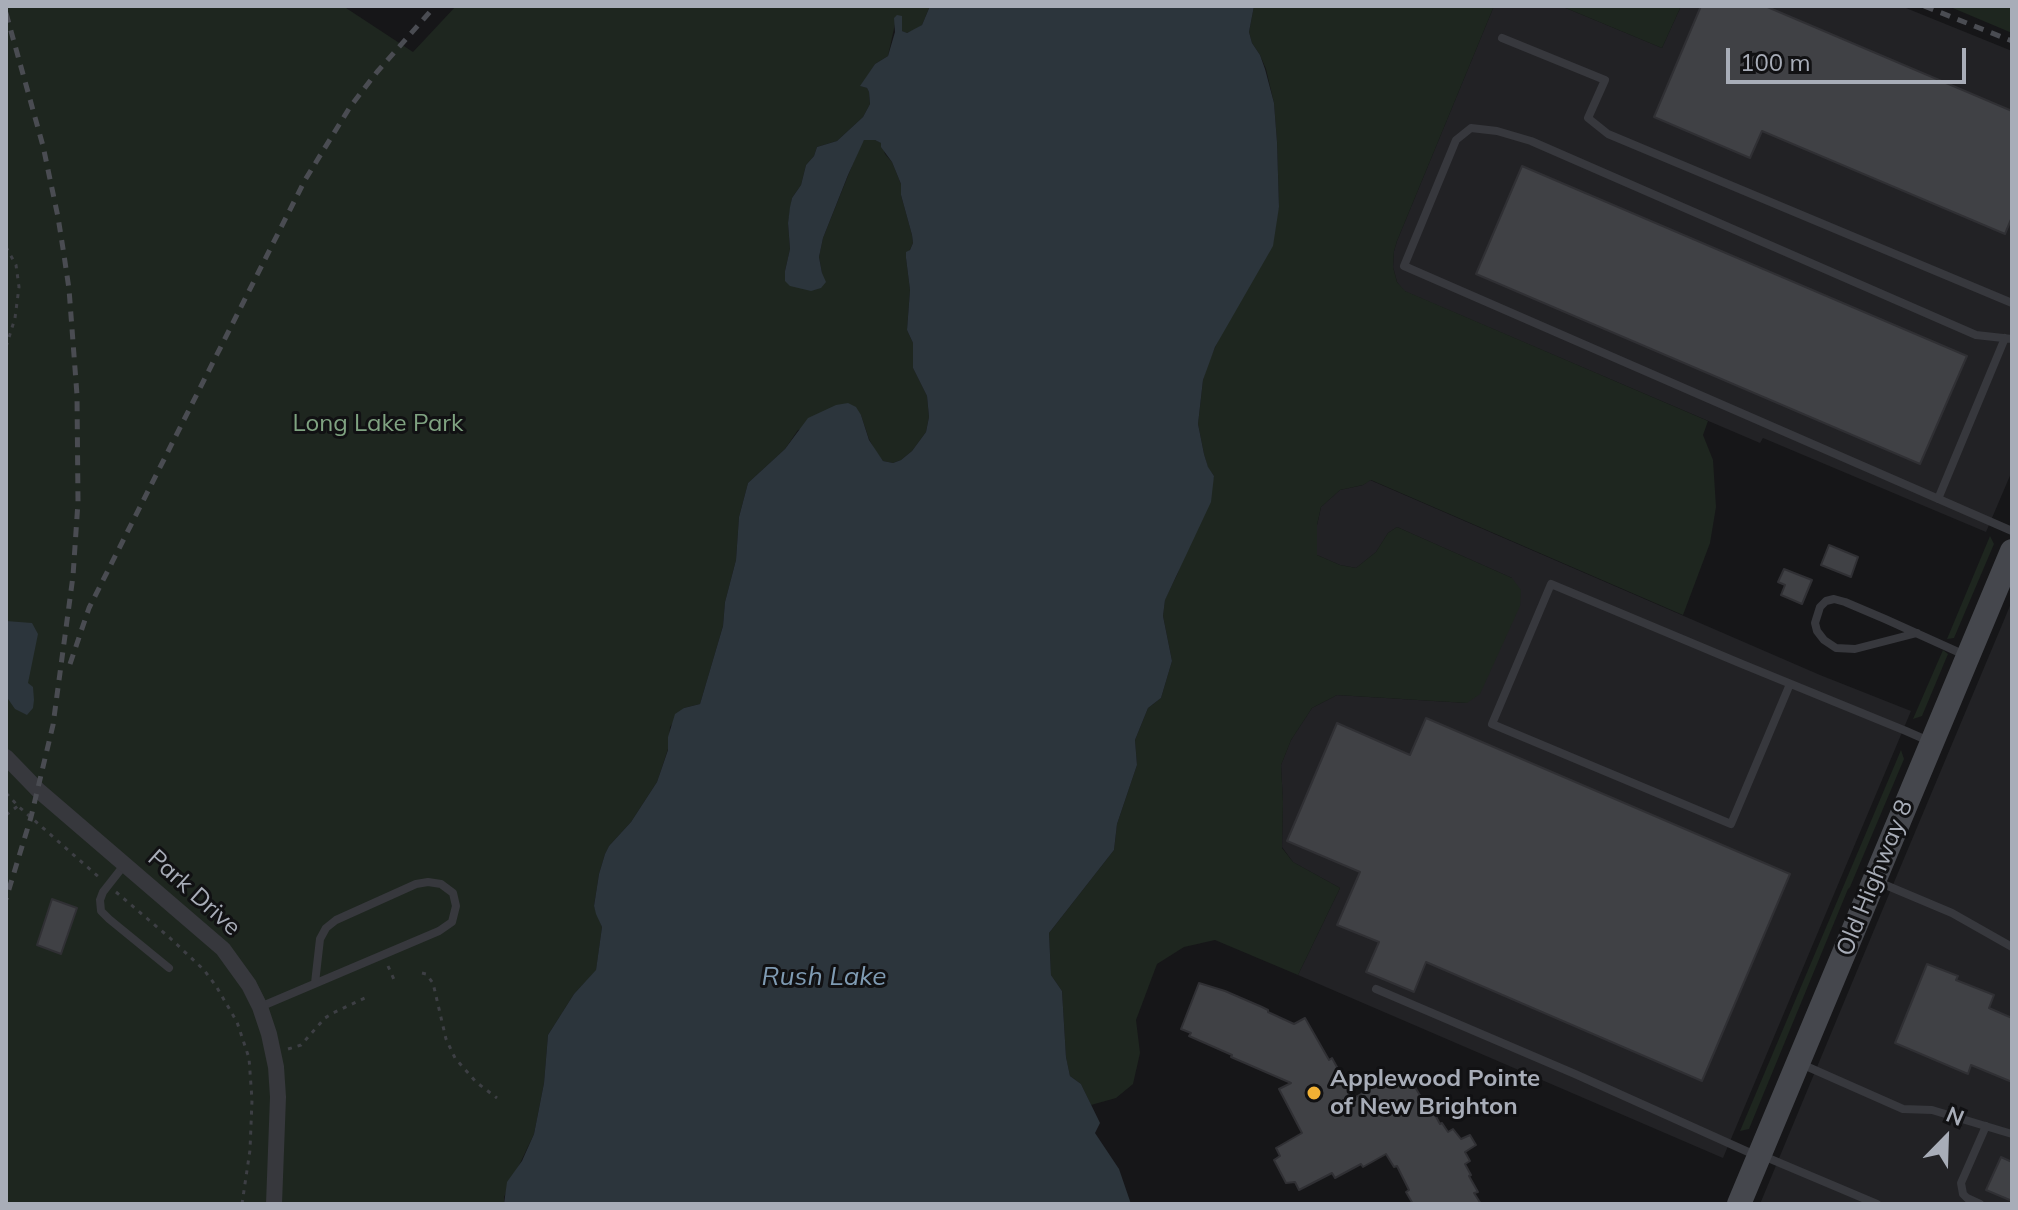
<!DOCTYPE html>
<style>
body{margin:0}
#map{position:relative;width:2018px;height:1210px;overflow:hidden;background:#161618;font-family:Mulish,sans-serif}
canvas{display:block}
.frame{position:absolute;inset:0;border:8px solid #a8adb8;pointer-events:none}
.north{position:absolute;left:1906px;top:1098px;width:80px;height:80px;-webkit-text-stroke:6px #111113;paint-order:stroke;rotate:23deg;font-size:22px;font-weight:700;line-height:32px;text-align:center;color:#a8adb8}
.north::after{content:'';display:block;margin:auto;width:28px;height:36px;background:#a8adb8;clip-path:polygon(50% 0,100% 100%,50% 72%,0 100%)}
.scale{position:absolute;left:1726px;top:48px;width:240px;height:36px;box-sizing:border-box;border:4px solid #a8adb8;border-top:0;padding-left:10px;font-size:24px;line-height:28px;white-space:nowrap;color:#a8adb8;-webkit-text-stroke:6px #111113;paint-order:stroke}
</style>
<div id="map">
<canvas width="2018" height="1210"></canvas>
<div class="frame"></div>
<div class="north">N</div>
<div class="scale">100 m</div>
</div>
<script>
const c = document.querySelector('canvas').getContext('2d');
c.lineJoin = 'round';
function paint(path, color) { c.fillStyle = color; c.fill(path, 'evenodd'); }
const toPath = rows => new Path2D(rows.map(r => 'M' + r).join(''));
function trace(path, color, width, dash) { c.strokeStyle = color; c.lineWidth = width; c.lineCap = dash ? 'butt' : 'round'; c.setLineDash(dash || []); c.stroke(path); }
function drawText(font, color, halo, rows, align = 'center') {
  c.font = font + ' Mulish,sans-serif'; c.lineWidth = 6; c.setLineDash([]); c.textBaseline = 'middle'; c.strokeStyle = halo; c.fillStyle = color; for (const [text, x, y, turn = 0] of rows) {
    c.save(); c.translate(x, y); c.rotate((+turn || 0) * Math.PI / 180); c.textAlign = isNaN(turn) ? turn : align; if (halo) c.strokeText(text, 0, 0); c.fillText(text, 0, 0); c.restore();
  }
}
paint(toPath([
 [1494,6,1561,6,1662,48,1681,6,1901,6,2012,51,2012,471,1986,532,1763,438,1760,443,1404,291,1397,282,1393,267,1394,251,1397,241],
 [1370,480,1820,675,1911,711,1723,1158,1298,975,1340,888,1293,862,1282,847,1283,802,1281,765,1291,740,1312,708,1337,695,1467,703,1512,578,1397,527,1388,533,1376,552,1356,568,1340,565,1317,555,1317,525,1321,507,1340,490,1363,485],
 [2012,601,2012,1204,1760,1204,1874,930]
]), '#222225');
paint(toPath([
 [6,6,343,6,413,52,456,6,905,6,908,8,911,6,930,6,922,25,915,30,906,33,902,31,902,16,895,24,888,56,875,64,861,86,867,88,869,92,870,104,863,117,837,141,817,147,814,156,806,165,801,185,792,198,788,223,790,249,785,271,822,273,819,257,823,238,860,146,864,140,875,140,882,143,885,154,892,162,901,184,901,195,912,235,913,243,906,258,910,290,907,330,913,343,913,368,927,396,929,417,926,432,912,451,901,460,893,463,883,461,876,452,869,439,861,415,798,430,785,449,748,483,739,517,736,560,725,602,723,626,700,704,684,708,670,727,668,749,657,782,631,822,609,846,605,854,599,874,594,906,602,927,596,971,574,994,548,1035,544,1083,534,1134,504,1197,504,1204,6,1204],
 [1254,6,1494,6,1397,241,1394,251,1393,267,1397,282,1405,291,1708,421,1703,435,1713,460,1716,507,1710,543,1683,615,1371,480,1363,485,1340,490,1321,507,1317,525,1317,555,1340,565,1356,568,1376,552,1388,533,1397,527,1512,578,1521,590,1520,606,1480,694,1467,703,1337,695,1312,708,1291,740,1281,765,1283,802,1282,848,1293,862,1340,888,1298,975,1215,940,1184,947,1157,964,1136,1020,1140,1053,1133,1084,1116,1098,1091,1105,1081,1084,1070,1076,1066,1057,1062,991,1051,975,1049,933,1114,850,1117,824,1137,765,1135,740,1148,708,1161,698,1172,661,1163,616,1165,599,1177,575,1214,476,1208,468,1204,454,1198,424,1203,380,1207,365,1279,207,1277,142,1274,103,1266,69,1260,55,1252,43,1249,32],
 [1561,6,1681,6,1662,48],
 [1948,6,2012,6,2012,33],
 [1990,536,1994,544,1954,638,1947,639],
 [1943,650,1948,654,1922,716,1913,719],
 [1901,750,1904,759,1850,887,1848,889,1749,1129,1740,1131]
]), '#1e261f');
paint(toPath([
 [930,6,1254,6,1249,32,1252,43,1260,55,1265,69,1274,103,1277,142,1279,207,1273,246,1215,347,1203,380,1198,424,1204,454,1208,467,1214,476,1211,502,1165,600,1163,616,1172,661,1161,698,1148,708,1135,740,1137,765,1117,824,1114,850,1049,933,1051,975,1062,991,1066,1057,1070,1076,1081,1084,1100,1123,1095,1133,1119,1169,1131,1204,504,1204,507,1182,522,1161,534,1134,544,1083,548,1035,574,994,596,970,602,927,596,914,594,906,599,874,605,854,609,846,631,822,657,782,668,750,668,737,675,714,684,708,700,704,723,626,725,602,736,560,739,517,748,483,785,449,808,418,836,405,848,403,856,407,861,415,869,440,883,461,893,463,901,460,912,451,926,432,929,417,927,396,913,368,913,343,907,330,910,290,906,258,906,252,910,250,913,243,912,235,901,195,901,184,892,162,881,147,881,143,875,140,864,140,848,175,823,238,819,257,822,273,826,282,821,288,811,291,790,286,785,281,785,271,790,249,788,223,790,207,792,198,801,185,806,165,814,156,817,147,837,141,863,117,870,104,869,92,867,88,860,86,875,64,888,56,895,32,894,18,897,15,902,16,902,31,907,33,922,25],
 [6,621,32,623,38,634,28,683,33,687,34,700,33,708,27,715,15,709,6,696]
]), '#2c353c');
const building = toPath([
 [1701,6,1765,6,2012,111,2012,217,2005,234,1762,131,1750,158,1654,117,1701,6],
 [1522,166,1967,356,1920,464,1476,274,1522,166],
 [1829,545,1858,557,1851,577,1821,565,1829,545],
 [1784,569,1812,580,1802,604,1781,595,1785,585,1778,582,1784,569],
 [1426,718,1790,874,1702,1081,1426,962,1414,992,1366,972,1379,942,1337,925,1360,872,1287,841,1337,723,1410,755,1426,718],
 [52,899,77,908,61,954,37,945,52,899],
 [1927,964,1958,976,1956,980,1994,995,1989,1008,2012,1018,2012,1082,1971,1065,1968,1074,1895,1043,1927,964],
 [1199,983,1225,991,1262,1007,1268,1010,1268,1012,1294,1024,1305,1018,1329,1060,1332,1058,1354,1098,1387,1079,1389,1082,1406,1072,1424,1102,1427,1100,1440,1124,1442,1123,1448,1132,1453,1129,1461,1139,1470,1135,1476,1145,1465,1152,1470,1161,1465,1164,1471,1175,1469,1176,1478,1192,1474,1193,1481,1204,1413,1204,1406,1192,1409,1190,1397,1166,1394,1167,1386,1154,1363,1167,1361,1164,1335,1178,1332,1173,1299,1190,1295,1182,1286,1183,1274,1160,1280,1156,1276,1148,1302,1133,1279,1089,1291,1083,1231,1057,1232,1055,1189,1036,1191,1033,1181,1029,1199,983],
 [2001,1157,2012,1162,2012,1201,1986,1190,2001,1157]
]);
paint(building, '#404145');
trace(building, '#303034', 2);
trace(toPath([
 [6,247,16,265,19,287,15,318,6,347],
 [6,793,18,806,101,879],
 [6,815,18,806],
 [116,892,170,938,204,970,216,986,237,1022,249,1058,252,1100,250,1150,242,1204],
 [388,966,396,984],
 [422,973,426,974,433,983,446,1039,455,1058,476,1082,497,1098],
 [288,1049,301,1045,325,1018,333,1013,365,998]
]), '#3d3f44', 3, [4, 6]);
trace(toPath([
 [1502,38,1605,80,1588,118,1608,134,2012,303],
 [2012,339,1976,335,1531,141,1497,131,1471,128,1456,140,1404,266,2012,531],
 [1938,499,2005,338],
 [1917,633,1855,649,1836,648,1824,640,1817,631,1815,623,1820,607,1826,601,1834,599,1845,602,1885,619,1967,656],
 [1790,684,1731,824,1492,724,1551,584,1742,664,1906,731,1931,742],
 [125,864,103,892,100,900,101,911,109,919,169,968],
 [1876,881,1952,913,2012,947],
 [1376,989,1575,1074,1755,1155],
 [260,1007,439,931,452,922,456,906,453,893,441,884,428,882,416,884,336,920,326,928,320,939,315,983],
 [1799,1063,1903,1109,1932,1110,2012,1134],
 [1761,1155,1877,1204],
 [1980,1204,1967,1198,1963,1194,1961,1183,1986,1126]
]), '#37383d', 8);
trace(toPath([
 [6,757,38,790,223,949,249,985,260,1007,269,1034,276,1067,278,1097,274,1204]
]), '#37383d', 16);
trace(toPath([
 [1739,1204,2012,551]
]), '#45474d', 24);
trace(toPath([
 [1924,6,2012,41],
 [6,13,43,146,58,217,64,255,69,289,77,395,78,502,73,576,53,725,31,817,6,899],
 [70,664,89,608,305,180,350,107,377,72,435,6]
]), '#4a4c52', 5, [10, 8]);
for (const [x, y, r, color] of [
 [1314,1093,8,"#f2b134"]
]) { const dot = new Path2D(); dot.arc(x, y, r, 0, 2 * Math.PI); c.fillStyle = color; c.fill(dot); trace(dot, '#111113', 3); }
drawText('24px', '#7fa381', '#111113', [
 ["Long Lake Park",378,424]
]);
drawText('24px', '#a8adb8', '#111113', [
 ["Old Highway 8",1875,878,-68],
 ["Park Drive",194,893,42]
]);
drawText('bold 24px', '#a8adb8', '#111113', [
 ["Applewood Pointe",1330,1079],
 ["of New Brighton",1330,1107]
], 'left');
drawText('italic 26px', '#7f9bb3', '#111113', [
 ["Rush Lake",824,977]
]);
</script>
